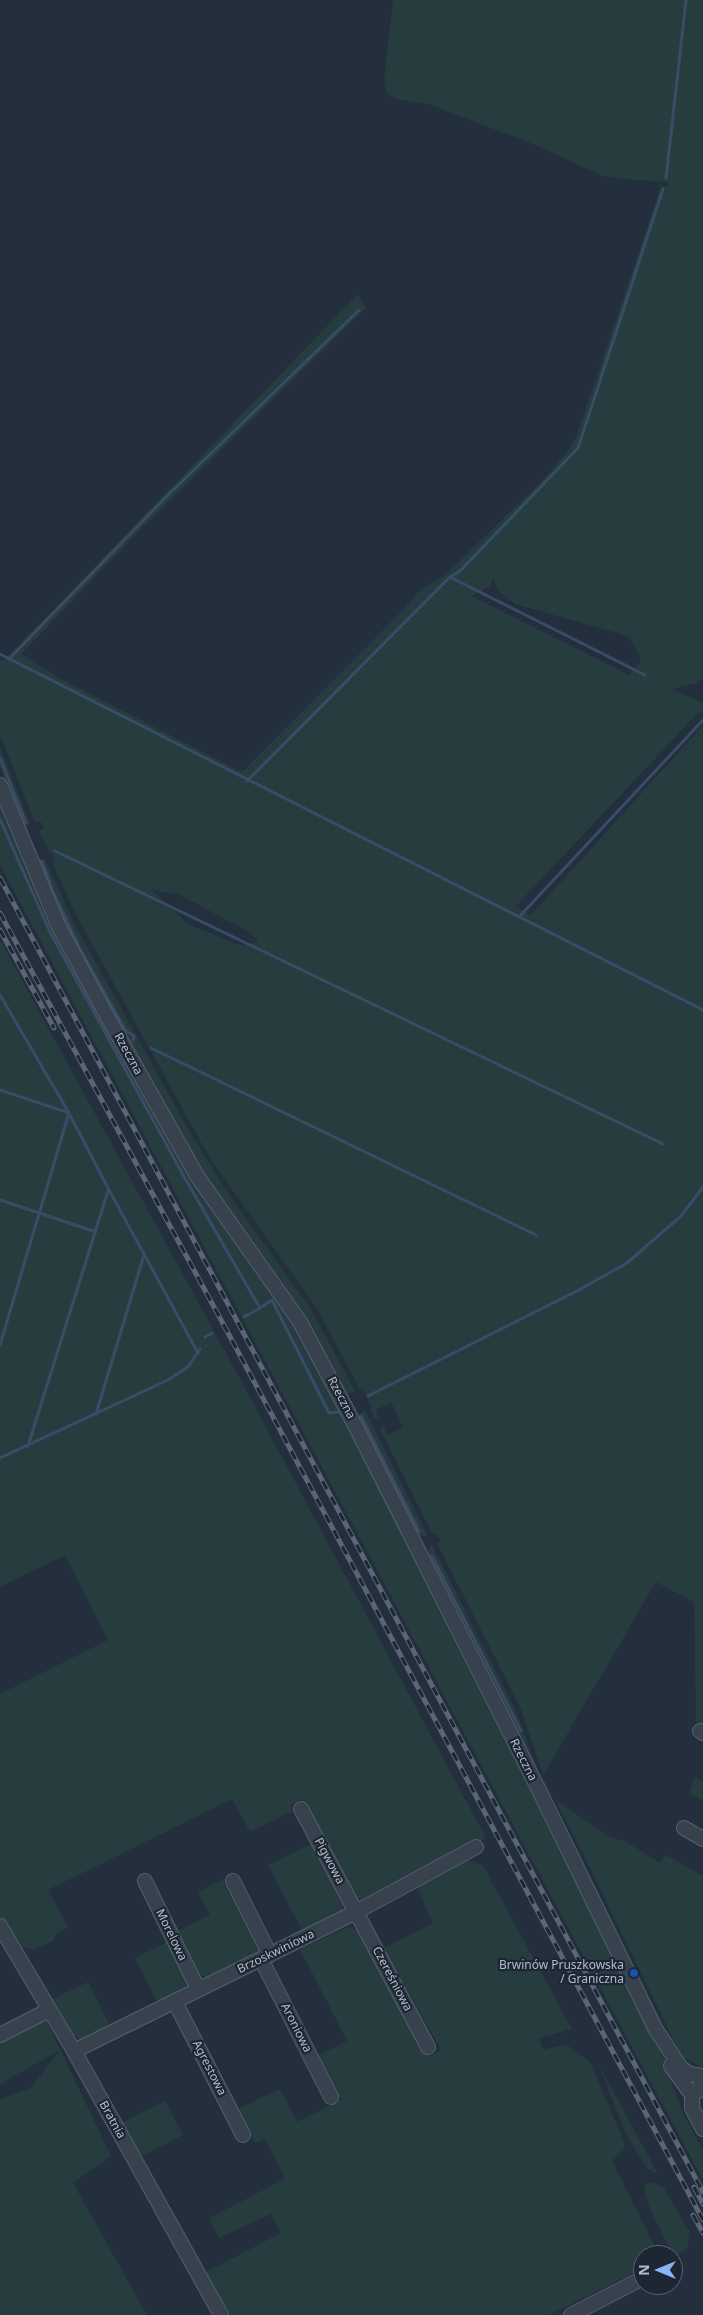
<!DOCTYPE html>
<meta charset="utf-8">
<style>
body{margin:0}
#map{position:relative;width:703px;height:2315px;overflow:hidden;background:#242f3e;font-family:"Noto Sans",sans-serif}
canvas{display:block}
.north{position:absolute;left:633px;top:2245px;width:50px;height:50px;box-sizing:border-box;background:#1d2633;border:1px solid #59626f;border-radius:50%;rotate:270deg;font-size:14px;font-weight:700;line-height:20px;text-align:center;color:#b4bcc9}
.north::after{content:'';display:block;margin:auto;width:18px;height:22px;background:#8ab4f8;clip-path:polygon(50% 0,100% 100%,50% 72%,0 100%)}
</style>
<div id="map">
<canvas width="703" height="2315"></canvas>
<div class="north">N</div>
</div>
<script>
const c = document.querySelector('canvas').getContext('2d');
c.lineJoin = 'round';
function paint(path, color) { c.fillStyle = color; c.fill(path, 'evenodd'); }
const toPath = rows => new Path2D(rows.map(r => 'M' + r).join(''));
function trace(path, color, width, dash) { c.strokeStyle = color; c.lineWidth = width; c.lineCap = dash ? 'butt' : 'round'; c.setLineDash(dash || []); c.stroke(path); }
function drawText(font, color, halo, rows, align = 'center') {
  c.font = font + ' "Noto Sans",sans-serif'; c.lineWidth = 4.5; c.setLineDash([]); c.textBaseline = 'middle'; c.strokeStyle = halo; c.fillStyle = color; for (const [text, x, y, turn = 0] of rows) {
    c.save(); c.translate(x, y); c.rotate((+turn || 0) * Math.PI / 180); c.textAlign = isNaN(turn) ? turn : align; if (halo) c.strokeText(text, 0, 0); c.fillText(text, 0, 0); c.restore();
  }
}
paint(toPath([
 [393,0,703,0,703,678,697,683,672,689,703,703,703,714,700,711,516,906,531,915,703,725,703,1726,696,1722,694,1602,656,1582,543,1775,521,1709,437,1543,440,1541,436,1533,433,1535,380,1429,383,1425,387,1435,403,1427,391,1402,376,1410,379,1418,374,1418,370,1409,372,1408,363,1388,360,1389,316,1307,209,1157,73,909,52,862,55,863,51,853,49,852,39,831,44,828,41,822,35,823,0,734,0,660,3,660,20,644,358,294,366,308,148,522,21,654,59,678,242,772,404,609,420,590,444,576,542,481,568,451,576,437,661,187,666,187,669,182,622,179,603,176,533,144,428,104,396,99,387,94,384,80],
 [493,578,499,592,515,604,628,636,637,650,641,661,629,675,471,596,490,586],
 [151,889,180,895,249,932,259,942,241,946,188,924],
 [0,747,30,824,23,826,0,767],
 [0,796,58,936,319,1364,652,2030,668,2066,666,2068,681,2109,703,2151,703,2180,0,865],
 [42,859,45,860,75,925,188,1129,227,1192,310,1308,355,1391,346,1395,306,1320,283,1284,222,1203,188,1150,61,918,38,861],
 [0,940,232,1364,486,1838,367,1901,357,1898,302,1799,290,1805,293,1811,250,1832,232,1799,48,1890,68,1927,55,1934,54,1940,34,1950,19,1946,0,1916,0,1694,108,1640,65,1555,0,1587],
 [365,1411,428,1537,417,1535,357,1416],
 [432,1545,517,1713,538,1773,428,1558,429,1548],
 [695,1777,703,1782,703,1801,689,1793],
 [555,1799,609,1837,625,1841,660,1863,666,1855,703,1876,703,2067,682,2057,584,1856,585,1855,582,1852],
 [311,1844,344,1904,341,1913,303,1932,268,1865],
 [469,1860,483,1866,572,2029,539,2038,543,2050,566,2044,590,2062,625,2144,624,2149,612,2161,659,2255,643,2255,643,2268,549,2315,231,2315,204,2273,281,2233,271,2214,219,2238,209,2218,285,2179,265,2139,255,2143,238,2109,280,2089,297,2122,343,2099,335,2096,315,2057,347,2041,300,1949,348,1927,358,1930,429,2057,441,2050,384,1948,433,1923,416,1884],
 [223,1879,228,1892,234,1894,261,1946,257,1955,209,1978,200,1976,178,1931,210,1915,198,1892],
 [167,1942,187,1981,184,1991,158,2003,135,1958],
 [88,1982,111,2027,85,2040,74,2037,53,1999],
 [37,2020,47,2022,111,2156,73,2183,147,2315,0,2315,0,2099,31,2088,60,2050,7,2080,0,2085,0,2039],
 [598,2063,658,2174,647,2168,626,2134],
 [165,2101,183,2135,140,2157,121,2123],
 [652,2182,664,2188,689,2231,688,2247,676,2257,672,2255,649,2206,644,2189,645,2184]
]), '#263c3f');
trace(toPath([
 [666,178,686,0],
 [450,577,645,675],
 [0,654,703,1010],
 [9,659,167,496,359,310],
 [0,758,26,823],
 [247,781,450,577,460,571,578,448,663,189],
 [0,819,50,932,187,1182,260,1308,272,1300,329,1413,338,1412],
 [55,851,663,1144],
 [42,861,53,892,81,951,126,1031,134,1036,133,1040],
 [519,917,703,720],
 [0,995,69,1113,109,1190,198,1353],
 [151,1048,536,1235],
 [0,1090,69,1113,0,1345],
 [0,1200,96,1232],
 [244,1317,260,1308],
 [205,1337,212,1333],
 [368,1396,577,1291,627,1263,681,1216,703,1187],
 [96,1414,144,1255],
 [361,1416,419,1531],
 [28,1446,108,1191],
 [0,1458,168,1380,188,1367,200,1349],
 [432,1556,521,1731]
]), '#394c67', 3);
const minor = toPath([
 [0,785,59,927,106,1014,197,1176,300,1322,358,1431,538,1788,655,2028,681,2068,690,2074,698,2075,703,2082],
 [700,1731,703,1733],
 [301,1809,428,2047],
 [684,1828,703,1839],
 [145,1881,198,1989],
 [233,1881,270,1955],
 [0,1926,74,2051,221,2315],
 [261,1959,331,2097],
 [175,2002,243,2135],
 [0,2035,49,2010],
 [74,2051,356,1912,476,1847],
 [671,2066,689,2091,698,2091,702,2082],
 [692,2092,692,2108,703,2129],
 [571,2315,643,2278]
]);
trace(minor, '#565f6c', 16);
trace(minor, '#38414e', 14);
const rail = toPath([
 [0,878,703,2192],
 [0,913,220,1318,703,2220],
 [0,930,54,1028],
 [694,2187,703,2204],
 [693,2215,703,2233]
]);
trace(rail, '#5a6575', 5);
trace(rail, '#1d2633', 3, [9]);
for (const [x, y, r, color] of [
 [634,1973,5,"#1a4fb4"]
]) { const dot = new Path2D(); dot.arc(x, y, r, 0, 2 * Math.PI); c.fillStyle = color; c.fill(dot); trace(dot, '#1d2633', 2); }
drawText('12px', '#b4bcc9', '#1d2633', [
 ["Rzeczna",128,1054,61],
 ["Rzeczna",341,1398,62],
 ["Rzeczna",523,1760,63],
 ["Pigwowa",329,1861,62],
 ["Morelowa",171,1935,64],
 ["Brzoskwiniowa",276,1952,-26],
 ["Czereśniowa",392,1979,62],
 ["Aroniowa",296,2028,63],
 ["Agrestowa",209,2068,63],
 ["Bratnia",112,2120,61]
]);
drawText('12px', '#b4bcc9', '#1d2633', [
 ["Brwinów Pruszkowska",624,1966],
 ["/ Graniczna",624,1980]
], 'right');
</script>
